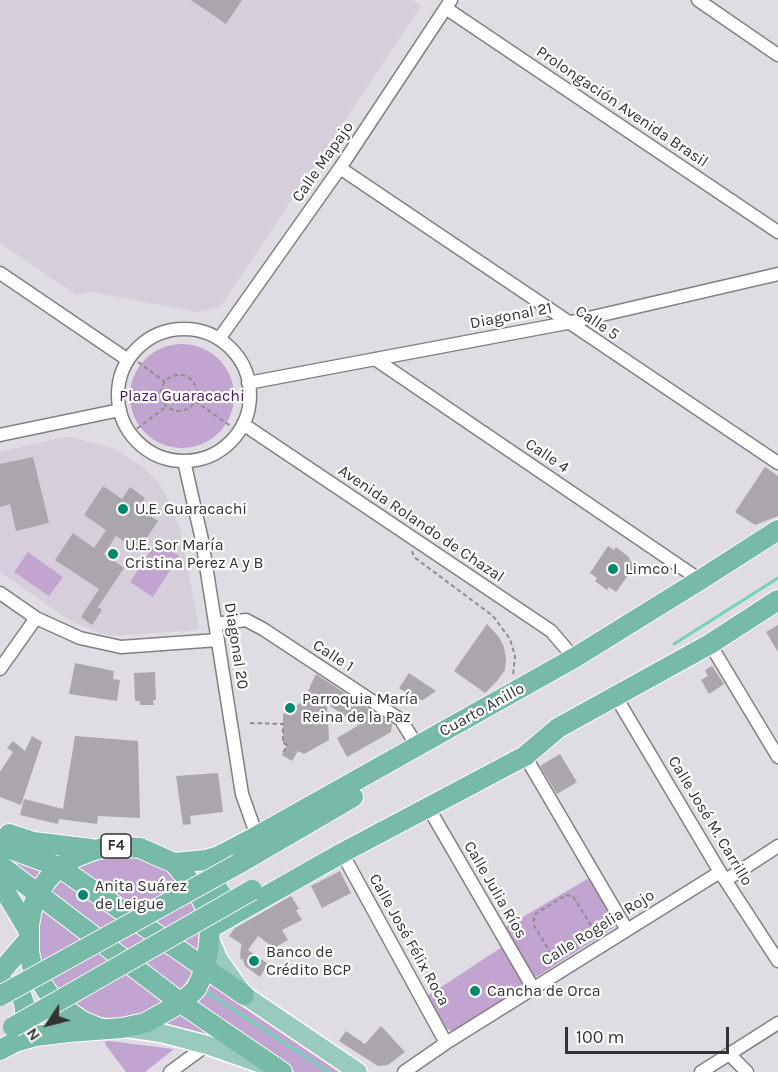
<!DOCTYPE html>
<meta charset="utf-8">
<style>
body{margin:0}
#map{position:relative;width:778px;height:1072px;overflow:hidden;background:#e0dce3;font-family:Karla,sans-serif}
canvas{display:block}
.north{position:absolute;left:18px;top:994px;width:60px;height:60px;-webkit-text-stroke:4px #fff;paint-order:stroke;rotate:235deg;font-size:16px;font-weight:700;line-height:24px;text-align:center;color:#333133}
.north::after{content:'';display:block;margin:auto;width:21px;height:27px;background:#333133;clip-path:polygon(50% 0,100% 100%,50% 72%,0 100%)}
.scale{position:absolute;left:565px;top:1027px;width:164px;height:27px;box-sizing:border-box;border:3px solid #333133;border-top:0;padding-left:8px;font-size:18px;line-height:21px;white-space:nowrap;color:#333133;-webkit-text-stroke:4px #fff;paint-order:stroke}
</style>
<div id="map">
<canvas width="778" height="1072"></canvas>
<div class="north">N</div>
<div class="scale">100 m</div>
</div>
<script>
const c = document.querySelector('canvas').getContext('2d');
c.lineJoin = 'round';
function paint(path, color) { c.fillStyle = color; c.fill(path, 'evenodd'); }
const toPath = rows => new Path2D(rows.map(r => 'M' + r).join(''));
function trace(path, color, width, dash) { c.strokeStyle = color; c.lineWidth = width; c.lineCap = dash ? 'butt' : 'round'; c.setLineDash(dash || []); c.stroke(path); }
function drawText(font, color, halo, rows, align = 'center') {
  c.font = font + ' Karla,sans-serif'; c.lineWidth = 4.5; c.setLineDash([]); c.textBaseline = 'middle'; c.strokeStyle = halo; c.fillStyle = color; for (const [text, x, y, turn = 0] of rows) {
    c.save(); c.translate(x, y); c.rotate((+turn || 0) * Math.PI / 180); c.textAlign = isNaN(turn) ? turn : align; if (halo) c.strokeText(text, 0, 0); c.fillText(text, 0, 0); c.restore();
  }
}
paint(toPath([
 [0,0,412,0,421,6,220,307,197,312,92,292,76,295,0,243],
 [64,437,72,437,115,449,144,468,156,480,166,495,180,529,199,626,197,630,114,636,100,633,71,621,0,572,0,452]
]), '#d6cedb');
paint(toPath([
 '130 396a52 52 0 1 1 104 0a52 52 0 1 1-104 0Z',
 [157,541,179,556,153,597,130,582],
 [28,552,63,577,49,596,14,572],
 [0,852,49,869,39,884,0,859],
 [109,855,135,855,159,864,180,880,194,903,201,928,198,957,75,868,84,863],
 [64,877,193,973,178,993,51,892],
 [589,878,614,919,615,923,613,928,538,976,534,977,504,928],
 [45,905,167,1001,142,1014,118,1019,94,1016,73,1005,53,987,40,963,38,924],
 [502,947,522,980,521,988,453,1031,445,1028,426,997],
 [209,983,344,1072,295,1072,193,1003],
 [183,1011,222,1042,187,1030,161,1025],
 [106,1041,109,1041,174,1049,145,1072,126,1072,105,1044]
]), '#c1a4d0');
trace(toPath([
 [674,644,778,578],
 [208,993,329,1072]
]), '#73d3b8', 3);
paint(toPath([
 [191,0,242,0,226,24],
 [33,457,49,523,16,531,10,504,0,507,0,464],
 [765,467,778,476,778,516,755,525,735,512],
 [103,486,122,499,130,487,145,498,139,508,158,521,138,551,116,536,104,554,124,568,98,607,102,610,92,625,81,617,99,589,55,560,73,533,94,548,106,530,84,515],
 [608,546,614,550,616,547,630,558,629,560,636,565,616,592,609,587,607,590,595,581,597,578,590,573],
 [487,624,499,637,504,647,506,659,505,670,497,681,485,693,454,671],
 [778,625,778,652,766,632],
 [75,663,114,671,113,679,120,680,117,701,69,694],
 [712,666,724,684,709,694,701,680,708,676,705,670],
 [155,672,156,700,153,700,154,705,140,705,140,701,135,701,134,673],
 [409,673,436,691,423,700,416,699,399,688],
 [316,674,392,724,391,732,347,757,337,738,359,725,327,704,329,740,304,754,298,751,292,761,282,755,287,745,283,743,283,714,313,695,308,691],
 [32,736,42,742,21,805,0,797,0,772,13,752,7,748,13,741,25,751],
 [75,736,138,741,140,818,98,816,97,824,59,819,58,824,20,815,24,799,63,809],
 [560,754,577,782,557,794,540,766],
 [218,773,223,812,190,816,191,824,183,825,176,776],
 [340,871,351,893,322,908,311,886],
 [291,896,299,909,296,910,302,920,282,930,288,940,274,948,258,936,248,950,268,964,260,977,245,966,242,958,240,960,241,945,243,945,229,936,235,928],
 [381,1026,405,1052,388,1065,378,1066,339,1041,346,1031,365,1044]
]), '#aaa6ac');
const minor = toPath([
 [698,0,778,55],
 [447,9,778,232],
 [340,168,778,463],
 [0,273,128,360],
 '118 395a66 66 0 1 1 132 0a66 66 0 1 1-132 0Z',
 [219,339,340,168,451,0],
 [375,359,700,580],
 [248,383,567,323,778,274],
 [243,424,551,631,574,658],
 [0,435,120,410],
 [184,461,202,540,242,794,257,836],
 [0,593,36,618,80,638,121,647,218,640],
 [215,624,246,620,263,629,401,720,417,746],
 [710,644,778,757],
 [0,669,36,618],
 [616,697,720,872,778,961],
 [525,756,627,930],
 [428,807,533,988],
 [342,853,446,1043],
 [726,880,778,846],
 [729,1054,747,1072],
 [170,1072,207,1045],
 [404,1072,446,1043,720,872],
 [701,1072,778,1023]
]);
const primary = toPath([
 [209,937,219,960,244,995,358,1072],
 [126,1028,161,1033,207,1045,264,1065]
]);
const trunk = toPath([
 [9,834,33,842,91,849],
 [0,845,59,867,244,995],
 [174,863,206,860,219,856,257,836,574,658,700,580,778,530],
 [215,863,213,874,215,884,220,893,227,900,236,904,245,904],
 [238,864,353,797],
 [0,865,181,1003,282,1072],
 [0,883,29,931],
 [210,928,342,853,525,756,558,728,710,644,778,600],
 [0,973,29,939],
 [0,983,16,990,22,997,25,1007,25,1016,19,1034],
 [0,1050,15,1042,36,1036,68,1032,122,1028,145,1023,181,1003,196,989,205,970,209,944,210,928,205,906,197,890,174,863,140,848,115,846,94,850,76,857,59,867,48,879,38,893,32,909,29,925,29,952,32,966,41,982,48,993,64,1008,82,1021,101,1029]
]);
trace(minor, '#827f84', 15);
trace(primary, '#fff', 21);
trace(trunk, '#fff', 22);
trace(toPath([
 [138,362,165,382],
 '161 393a18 18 0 1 1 36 0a18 18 0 1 1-36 0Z',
 [195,401,232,427],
 [131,433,167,406],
 [412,551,414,557,493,616,510,639,515,656,513,676],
 [250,723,283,724,283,743,287,745,282,755],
 [566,895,573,896,592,927,589,937,560,956,552,955,533,924,535,914,566,895]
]), '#908d91', 2, [4.5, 3]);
trace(minor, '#fff', 12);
trace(primary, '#98cbbd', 18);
trace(trunk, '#76baa7', 20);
const trunkBridge = toPath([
 [0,996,238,864],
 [13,1027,252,890]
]);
trace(trunkBridge, '#fff', 22, []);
trace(trunkBridge, '#76baa7', 20);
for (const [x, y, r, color] of [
 [123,509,6,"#00896f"],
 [113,554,6,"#00896f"],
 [613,569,6,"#00896f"],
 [290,708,6,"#00896f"],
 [83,895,6,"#00896f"],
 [254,961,6,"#00896f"],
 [475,991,6,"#00896f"]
]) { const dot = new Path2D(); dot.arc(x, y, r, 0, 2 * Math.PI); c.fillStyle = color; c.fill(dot); trace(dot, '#fff', 2); }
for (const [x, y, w] of [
 [116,846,30]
]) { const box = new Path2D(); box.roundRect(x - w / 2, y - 12, w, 24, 4.5); c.fillStyle = '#fff'; c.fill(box); trace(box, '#333133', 1.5); }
drawText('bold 15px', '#333133', null, [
 ["F4",116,846]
]);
drawText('16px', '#333133', '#fff', [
 ["Prolongación Avenida Brasil",622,107,34],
 ["Calle Mapajo",323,162,-55],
 ["Diagonal 21",511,316,-11],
 ["Calle 5",597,323,34],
 ["Calle 4",547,456,34],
 ["Avenida Rolando de Chazal",421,524,34],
 ["Diagonal 20",236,646,81],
 ["Calle 1",333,656,33],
 ["Cuarto Anillo",482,710,-29],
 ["Calle José M. Carrillo",710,821,59],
 ["Calle Julia Ríos",495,890,60],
 ["Calle Rogelia Rojo",598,928,-32],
 ["Calle José Félix Roca",409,940,61]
]);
drawText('16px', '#4a1460', '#fff', [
 ["Plaza Guaracachi",182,396]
]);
drawText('16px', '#333133', '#fff', [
 ["U.E. Guaracachi",135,509],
 ["U.E. Sor María",125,545],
 ["Cristina Perez A y B",125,563],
 ["Limco I",625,569],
 ["Parroquia María",302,699],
 ["Reina de la Paz",302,717],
 ["Anita Suárez",95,886],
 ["de Leigue",95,904],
 ["Banco de",266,952],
 ["Crédito BCP",266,970],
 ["Cancha de Orca",487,991]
], 'left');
</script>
